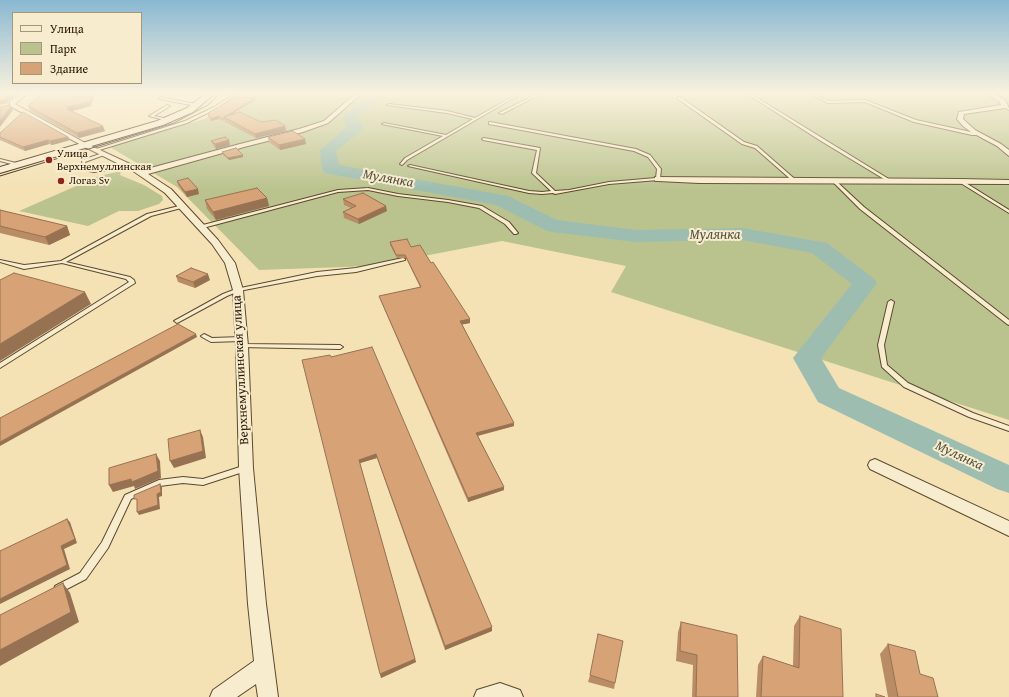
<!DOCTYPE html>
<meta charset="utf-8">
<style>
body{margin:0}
#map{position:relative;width:1009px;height:697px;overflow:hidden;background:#f4e2b4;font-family:"Gentium Book Plus",serif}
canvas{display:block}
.legend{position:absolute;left:12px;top:12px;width:130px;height:72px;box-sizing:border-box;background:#f8ecce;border:1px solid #a5967c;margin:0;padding:5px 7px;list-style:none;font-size:12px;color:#291602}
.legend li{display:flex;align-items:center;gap:8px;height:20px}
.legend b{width:20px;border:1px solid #a5967c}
</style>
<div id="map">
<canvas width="1009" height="697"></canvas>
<ul class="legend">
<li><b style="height:5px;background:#f8ecce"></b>Улица</li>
<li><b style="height:11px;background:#bac38e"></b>Парк</li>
<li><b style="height:11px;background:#d7a376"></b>Здание</li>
</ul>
</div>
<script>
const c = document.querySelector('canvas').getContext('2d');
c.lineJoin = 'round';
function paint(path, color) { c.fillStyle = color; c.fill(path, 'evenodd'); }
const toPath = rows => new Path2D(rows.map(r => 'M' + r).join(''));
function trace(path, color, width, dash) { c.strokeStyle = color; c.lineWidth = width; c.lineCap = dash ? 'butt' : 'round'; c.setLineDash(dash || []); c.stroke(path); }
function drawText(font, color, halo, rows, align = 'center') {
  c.font = font + ' "Gentium Book Plus",serif'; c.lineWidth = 4; c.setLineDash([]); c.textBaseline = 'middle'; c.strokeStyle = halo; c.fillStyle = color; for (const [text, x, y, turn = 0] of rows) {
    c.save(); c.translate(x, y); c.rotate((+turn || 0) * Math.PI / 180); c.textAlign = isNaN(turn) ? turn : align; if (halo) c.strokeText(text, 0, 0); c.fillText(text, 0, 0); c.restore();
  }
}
paint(toPath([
 [241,93,1009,93,1009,420,611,292,626,266,502,241,372,266,259,270,177,187,110,147,204,119],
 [121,171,120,175,144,185,162,196,163,200,159,204,138,211,119,211,88,226,19,211,99,176]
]), '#bac38e');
paint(toPath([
 [370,93,385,93,357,118,364,127,362,130,336,151,339,165,508,196,557,220,636,230,742,228,827,243,873,278,877,283,821,358,839,388,1009,465,1009,493,997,489,818,402,793,358,852,284,812,253,742,240,636,242,552,232,545,230,496,205,325,173,322,169,320,150,348,126,342,118,370,93]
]), '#9cbdb0');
const lane = toPath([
 [236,93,238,93,216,109,187,123,96,151,93,150,185,121,214,107,236,93],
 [519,93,522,93,407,160,402,165,400,164,405,158,443,136,382,124,384,123,446,135,473,119,447,113,387,105,389,104,447,111,475,118,519,93],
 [539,93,542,93,502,114,499,113,539,93],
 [746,93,749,93,892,181,889,182,821,141,746,93],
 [809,93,812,93,829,101,865,100,916,120,980,134,978,135,972,135,914,122,865,102,828,103,809,93],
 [160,97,196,104,198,105,196,106,159,99,160,97],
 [678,97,680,97,744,142,757,146,797,181,797,183,795,183,755,148,742,144,678,99,678,97],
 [167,105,170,106,154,116,168,119,168,121,149,116,167,105],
 [1004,105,1006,105,1009,108,1009,110,1004,107,1004,105],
 [490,122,636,149,650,155,661,169,660,179,658,180,609,184,555,194,553,193,542,194,529,193,408,166,410,165,529,191,542,192,551,191,532,173,537,150,483,140,482,139,484,138,540,148,536,173,555,191,569,190,609,182,656,178,657,169,648,157,634,151,489,124,489,122,490,122],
 [103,153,105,154,104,155,85,162,86,168,94,170,110,168,126,163,128,164,111,170,94,172,83,170,82,160,103,153],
 [0,159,20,164,21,165,19,166,0,161,0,159],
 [959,180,961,180,1009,210,1009,213,959,182,959,180],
 [834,181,836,181,864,207,1009,320,1009,325,1007,324,860,209,834,183,834,181],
 [368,188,398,194,448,200,482,206,509,222,518,233,516,234,514,234,505,224,479,208,448,202,398,196,368,190,338,192,203,228,199,228,199,226,338,190,368,188],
 [183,205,185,205,185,207,151,216,66,262,130,277,134,280,135,283,0,368,0,363,129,282,126,279,62,263,24,269,0,262,0,260,24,265,61,261,147,214,183,205],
 [403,258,405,259,405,260,356,272,317,276,239,291,227,296,179,322,177,323,174,321,223,294,236,289,317,272,356,268,403,258],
 [891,300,894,302,884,345,887,365,908,383,973,413,1009,426,1009,431,969,417,904,387,882,367,878,345,888,302,891,300],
 [204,334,212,338,241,337,244,339,241,341,211,342,202,337,201,336,204,334],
 [242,344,340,345,343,347,340,349,240,347,239,346,240,345,242,344],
 [246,465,249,466,250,468,249,470,203,485,183,483,160,486,131,499,108,548,86,579,61,592,58,593,55,592,54,589,55,586,80,573,102,542,125,495,159,480,183,477,203,479,246,465]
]);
const street = toPath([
 [22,93,28,93,15,104,87,144,143,170,240,144,299,129,324,121,355,94,360,95,328,123,303,132,244,147,148,174,171,189,218,240,235,263,243,290,248,346,253,468,266,604,278,697,258,697,256,684,237,697,210,697,213,690,254,661,248,604,239,468,236,346,233,290,225,263,212,244,165,193,133,171,83,146,10,106,10,101,22,93],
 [985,93,992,93,1005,100,1008,106,1005,108,964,114,963,119,975,130,1001,144,1009,150,1009,156,997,146,971,132,963,126,957,119,959,112,1001,105,1000,102,985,93],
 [655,177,960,179,1009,180,1009,184,699,183,658,181,655,181,655,177],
 [875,459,1009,521,1009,536,870,469,868,465,870,461,875,459],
 [500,683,520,690,523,697,474,697,477,690,500,683]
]);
const secondary = toPath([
 [206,93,215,93,193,112,163,125,0,173,0,167,157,121,187,108,206,93]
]);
trace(lane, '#5c492e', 2);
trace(street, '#5c492e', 2);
trace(secondary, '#291602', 2);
paint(lane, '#f8ecce');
paint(street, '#f8ecce');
paint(secondary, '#f8ecce');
trace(toPath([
 [0,176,174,123,208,105,220,93]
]), '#291602', 1);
paint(toPath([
 [255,98,255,100,235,112,235,113,234,114,261,122,285,126,286,131,256,138,225,122,225,120,223,121,219,119,211,121,208,115,208,113],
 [28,106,91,106,72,111,72,112,105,131,79,138,30,111],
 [0,133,68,137,70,140,52,145,49,144,25,151,0,140],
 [268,137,306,144,280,150,269,142],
 [211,141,230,145,216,149,213,145],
 [222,152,243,155,243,157,229,160,223,155],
 [177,181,199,194,187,197,178,185],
 [267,198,269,206,216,220,207,209,205,200],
 [343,199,387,211,359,224,344,218,343,212,351,208,344,205],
 [0,210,67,226,70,235,49,245,0,233],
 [390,242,411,247,470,323,462,324,514,426,478,436,504,487,504,490,468,502,380,299,379,296,420,287,406,258,397,258,390,245],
 [176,276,210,280,195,288,178,282],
 [331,357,492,631,445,650,377,458,360,463,416,662,381,678],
 [800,616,843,697,756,697,758,665,763,656,793,666,794,626],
 [681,622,738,697,692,697,693,665,676,661,678,632],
 [888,644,920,674,938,697,888,697,880,654],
 [590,675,615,683,614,689,588,682]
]), '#b98c65');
paint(toPath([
 [13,93,20,93,9,100,8,103,0,105,0,101],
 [92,93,95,93,91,106,72,111,73,113,67,109,67,107],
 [255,98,255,100,235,112,235,113,227,119,224,118,234,111],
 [11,106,13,110,0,127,0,121],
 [218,116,219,119,211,121,211,119],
 [103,126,105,131,79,138,77,133],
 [285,126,286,131,256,138,255,134],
 [68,137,70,140,52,145,50,141],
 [305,139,306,144,280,150,279,145],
 [48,140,49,144,25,151,23,147],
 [229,140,230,145,216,149,215,144],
 [243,155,243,157,229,160,228,158],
 [198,189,199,194,187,197,185,192],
 [267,198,269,206,216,220,213,212],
 [386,206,387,211,359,224,358,219],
 [67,226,70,235,49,245,45,237],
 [208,274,210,280,195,288,193,282],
 [85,292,91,304,0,361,0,344],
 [470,319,470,323,460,325,460,321],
 [196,334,197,337,0,446,0,442],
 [514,423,514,426,476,436,476,433],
 [200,430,203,437,206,458,174,468,170,461],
 [156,454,160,461,161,478,135,489,134,486,113,492,109,485],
 [376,454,377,458,360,463,359,460],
 [160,484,162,487,162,496,159,497,160,509,139,515,137,512],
 [504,487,504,490,468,502,468,498],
 [67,519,70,522,77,543,64,549,70,569,0,604,0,599,61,546],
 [63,583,70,593,79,622,0,666,0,650],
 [492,627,492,631,445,650,445,646],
 [415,659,416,662,381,678,380,674]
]), '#967253');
const building = toPath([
 [0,93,13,93,8,96,6,99,0,101,0,93],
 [42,93,92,93,90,102,67,107,71,108,67,109,103,126,77,133,28,106,42,93],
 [236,97,255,98,234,111,235,111,224,117,224,118,223,119,218,116,211,119,208,113,236,97],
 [9,105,11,106,0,121,0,107,9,105],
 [23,112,68,137,50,141,48,140,23,147,0,137,0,133,23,112],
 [240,112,261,122,276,120,285,126,255,134,224,117,240,112],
 [293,131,305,139,279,145,268,137,293,131],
 [225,137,229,140,215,144,211,141,225,137],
 [236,148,243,155,228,158,222,152,236,148],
 [188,178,198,189,185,192,177,181,188,178],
 [257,188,267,198,213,212,205,200,257,188],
 [363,193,386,206,358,219,343,212,356,206,343,199,363,193],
 [0,210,67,226,45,237,0,226,0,210],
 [407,239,411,247,420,245,431,263,433,262,470,319,460,321,514,423,476,433,504,487,468,498,379,296,421,287,405,255,396,255,390,242,407,239],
 [191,268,208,274,193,282,176,276,191,268],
 [14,273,85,292,0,344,0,280,14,273],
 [178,324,196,334,0,442,0,418,178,324],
 [372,347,492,627,445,646,376,454,359,460,415,659,380,674,302,360,330,355,331,357,372,347],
 [200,430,203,451,170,461,168,439,200,430],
 [156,454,158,471,132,482,131,479,109,485,109,468,156,454],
 [160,484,161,492,157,494,158,505,137,512,137,499,134,499,134,495,160,484],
 [67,519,75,539,61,546,67,565,0,599,0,551,67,519],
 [63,583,71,612,0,650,0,615,63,583],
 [800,616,841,629,843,697,761,697,763,656,799,668,800,616],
 [681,622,737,635,738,697,696,697,697,655,680,651,681,622],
 [598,634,623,641,615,683,590,675,598,634],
 [888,644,915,651,920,674,933,678,938,697,898,697,888,644],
 [876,694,885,697,876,697,876,694]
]);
paint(building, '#d7a376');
trace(building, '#967253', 1);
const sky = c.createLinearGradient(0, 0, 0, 190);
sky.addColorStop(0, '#89b8d2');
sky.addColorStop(0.49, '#faf2dd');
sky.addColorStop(1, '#faf2dd00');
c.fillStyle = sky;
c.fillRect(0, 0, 1009, 190);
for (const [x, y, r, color] of [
 [49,160,4,"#8f2418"],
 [61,181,4,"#8f2418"]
]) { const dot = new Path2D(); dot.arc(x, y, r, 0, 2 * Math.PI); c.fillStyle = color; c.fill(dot); trace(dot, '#f8ecce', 1.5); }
drawText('11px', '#291602', '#f8ecce', [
 ["Улица",57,154],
 ["Верхнемуллинская",57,167],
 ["Логаз Sv",69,181]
], 'left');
drawText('13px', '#291602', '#f8ecce', [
 ["Верхнемуллинская улица",241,370,-93]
]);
drawText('italic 14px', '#51503f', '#f8ecce', [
 ["Мулянка",388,179,10],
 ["Мулянка",715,235],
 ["Мулянка",959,456,25]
]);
</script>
